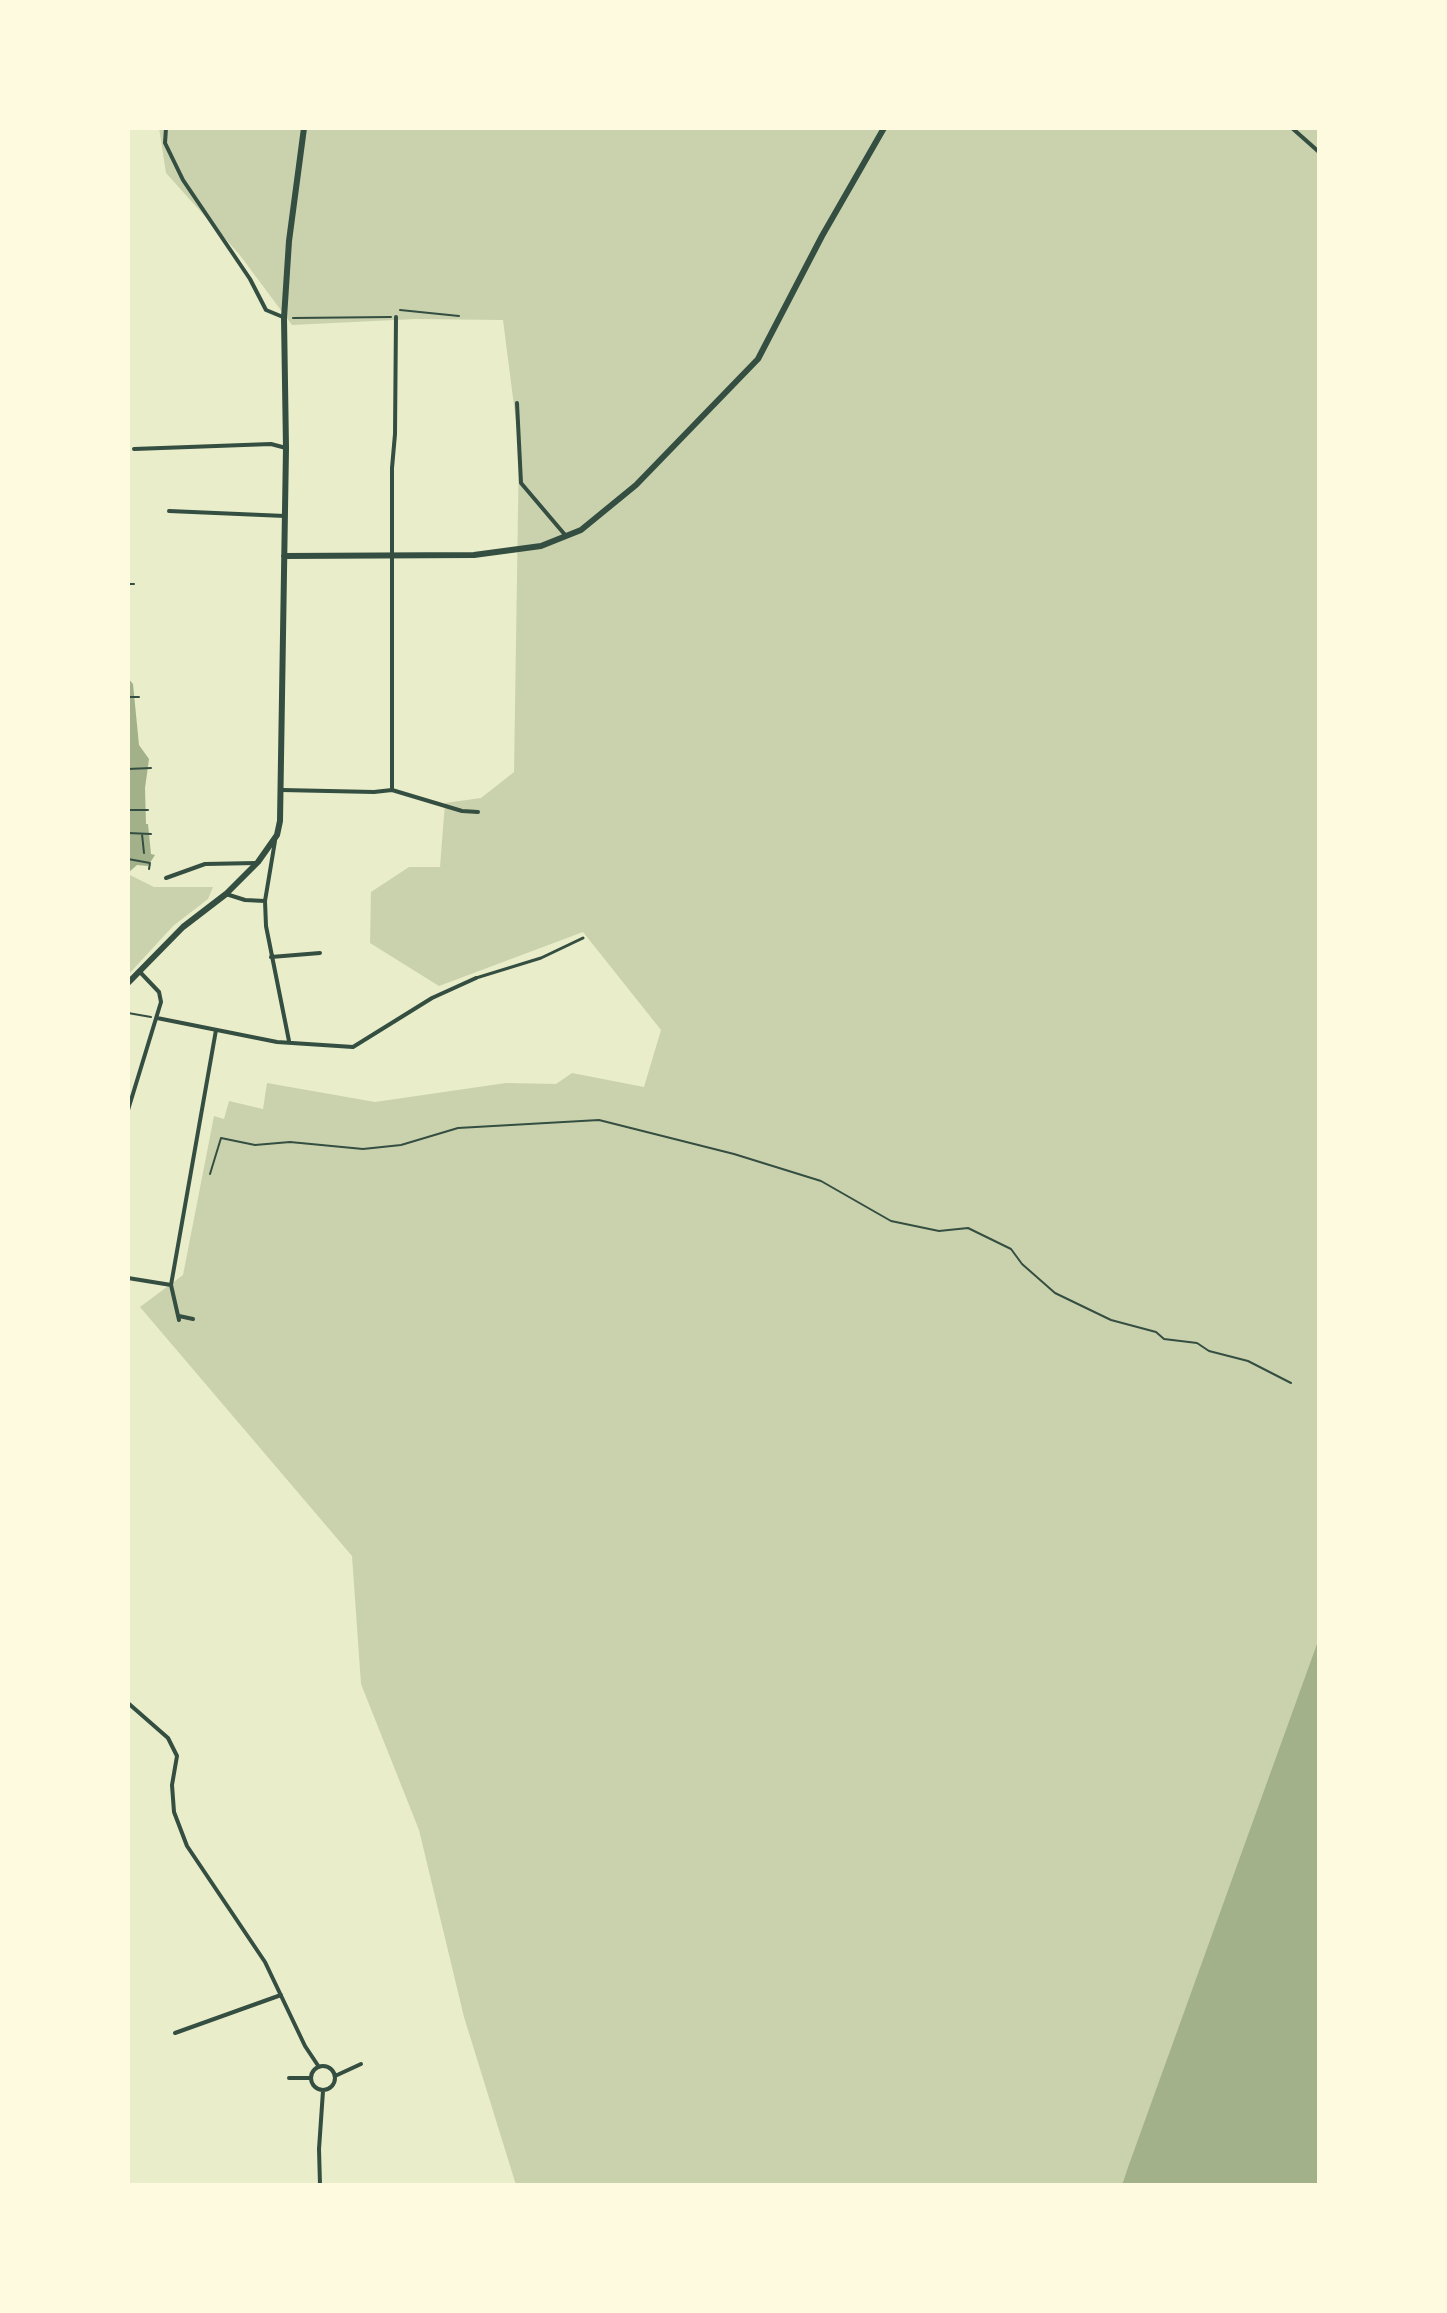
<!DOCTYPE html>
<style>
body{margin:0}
#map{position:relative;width:1447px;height:2313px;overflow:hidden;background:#e9edc9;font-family:"Fira Sans",sans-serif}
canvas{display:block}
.frame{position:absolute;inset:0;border:130px solid #fefae0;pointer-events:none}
</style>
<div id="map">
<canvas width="1447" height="2313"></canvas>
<div class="frame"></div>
</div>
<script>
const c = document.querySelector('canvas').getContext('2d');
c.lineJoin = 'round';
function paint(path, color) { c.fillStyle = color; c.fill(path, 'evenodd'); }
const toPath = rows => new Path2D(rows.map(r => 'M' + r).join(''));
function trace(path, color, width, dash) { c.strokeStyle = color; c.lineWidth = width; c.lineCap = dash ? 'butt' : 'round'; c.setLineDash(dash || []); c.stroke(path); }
paint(toPath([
 [159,128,1319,128,1319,1638,1122,2185,516,2185,464,2017,419,1830,361,1684,352,1556,140,1307,183,1275,214,1116,224,1119,229,1101,263,1109,267,1083,375,1102,506,1083,556,1084,572,1073,644,1087,661,1030,583,932,439,986,370,943,371,892,409,867,440,867,445,803,481,798,514,772,519,445,503,320,416,319,292,325,239,254,166,173],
 [128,874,154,887,213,887,208,899,173,926,128,975]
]), '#cad2ad');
paint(toPath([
 [128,678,133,684,139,745,149,759,145,788,146,824,148,824,151,854,155,855,148,866,137,865,128,873],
 [1319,1638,1319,2185,1122,2185,1127,2170]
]), '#a3b18a');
trace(toPath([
 [400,310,459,316],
 [293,318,391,317],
 [128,584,134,584],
 [128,697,139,697],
 [128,769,151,768],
 [128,810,148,810],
 [128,833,151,834],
 [142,834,144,853],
 [128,859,150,863,149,869],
 [128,1013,151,1017],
 [210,1174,221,1138,255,1145,290,1142,363,1149,401,1145,458,1128,599,1120,734,1154,821,1181,891,1221,939,1231,968,1228,1011,1249,1022,1264,1055,1293,1111,1320,1156,1332,1164,1339,1197,1343,1209,1351,1248,1361,1291,1383]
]), '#344e41', 2);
trace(toPath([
 [476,978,541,958,583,938]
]), '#344e41', 3);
trace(toPath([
 [166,128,165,143,183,180,250,279,266,310,283,317],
 [1292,128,1319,152],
 [517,403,521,483,566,536],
 [134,449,271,444,286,448],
 [169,511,285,516],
 [282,790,374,792,392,790,462,811,478,812],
 [392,790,392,468,395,434,396,317],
 [275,841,265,901,266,926,289,1041],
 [166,878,205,864,256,863],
 [226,894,245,900,265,901],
 [271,957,320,953],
 [157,1018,277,1042,353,1047,432,998,476,978],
 [128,1110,161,1002,159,992,139,971],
 [128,1278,171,1285,216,1030],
 [171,1285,179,1320],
 [179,1316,193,1319],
 [128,1703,168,1738,177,1756,172,1785,174,1812,187,1846,265,1962,305,2046,319,2067],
 [175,2033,281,1995],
 '311 2078a12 12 0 1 1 24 0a12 12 0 1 1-24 0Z',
 [335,2076,361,2064],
 [289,2078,311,2078],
 [320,2185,319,2149,323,2091]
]), '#344e41', 4);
trace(toPath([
 [284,556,474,555,541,546,581,530,636,485,758,359,822,236,884,128],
 [128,983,183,927,226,894,258,862,277,835,280,821,286,448,284,318]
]), '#344e41', 6);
trace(toPath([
 [284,318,289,241,304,128]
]), '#344e41', 6);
</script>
